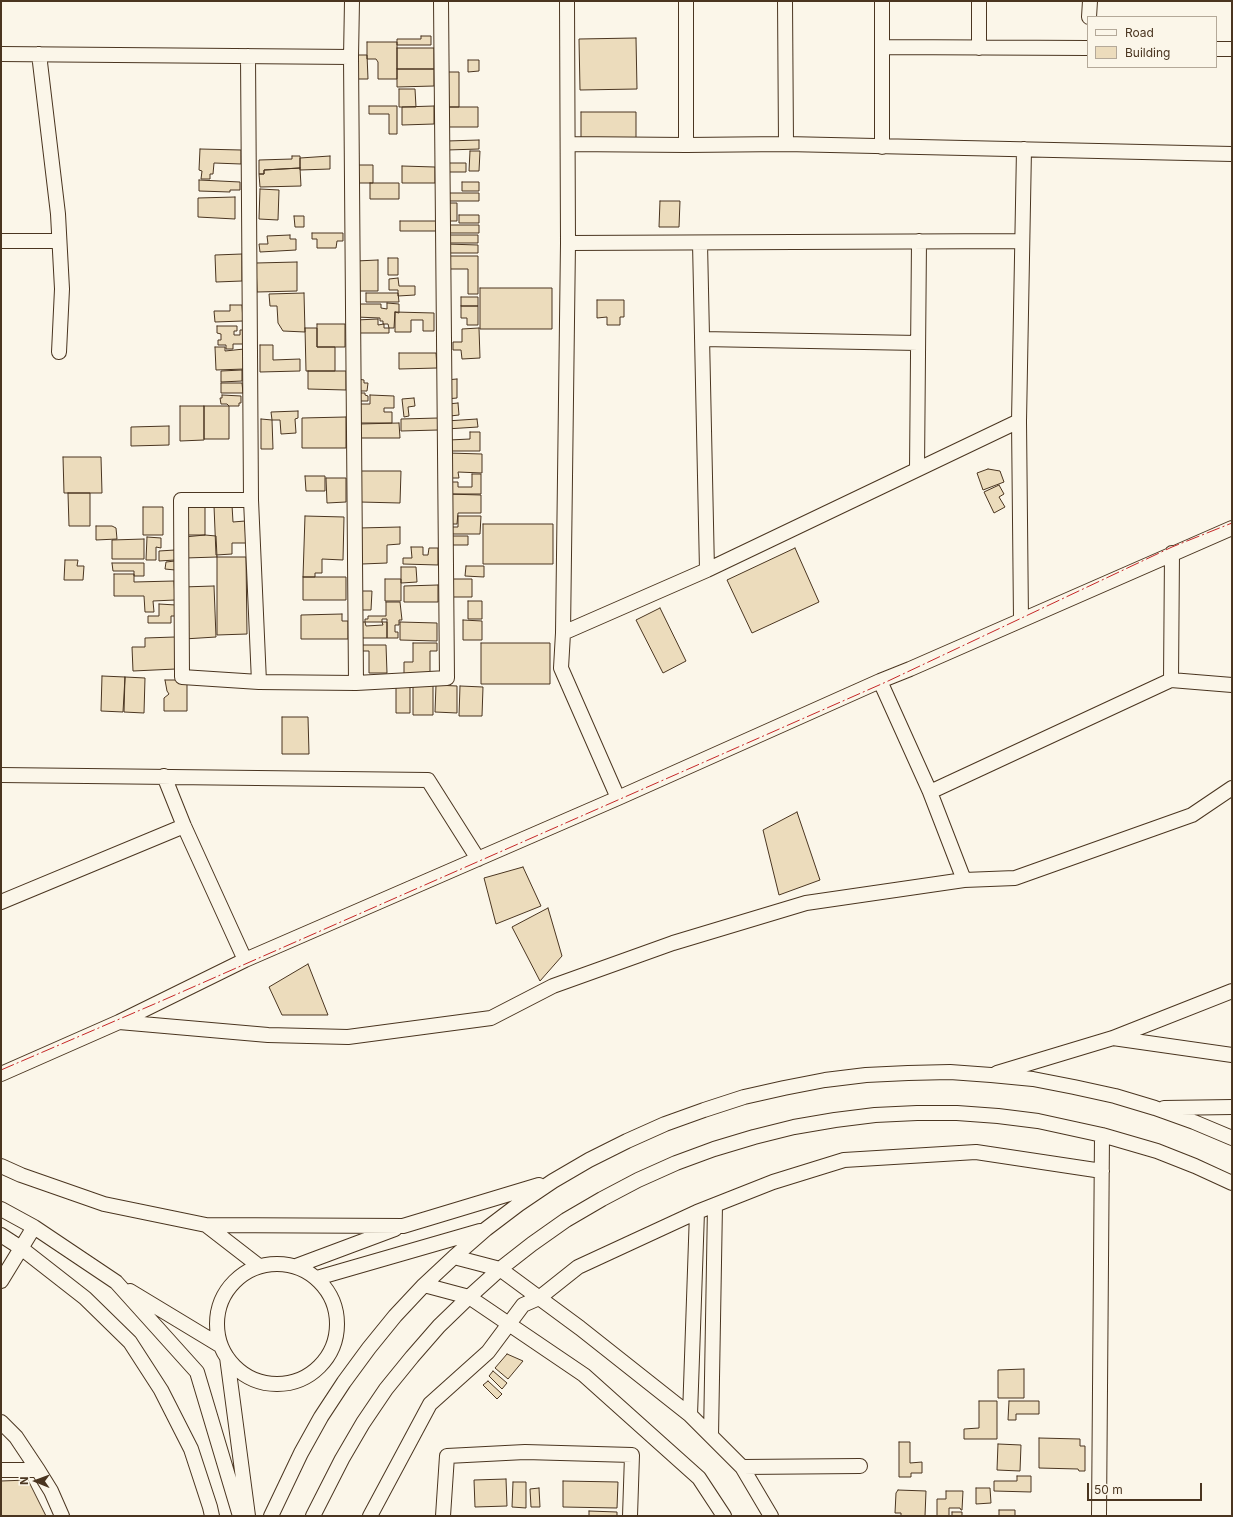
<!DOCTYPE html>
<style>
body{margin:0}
#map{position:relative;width:1233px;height:1517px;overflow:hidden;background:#fbf6e9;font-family:Inter,sans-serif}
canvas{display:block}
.frame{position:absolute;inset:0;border:2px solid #4a3520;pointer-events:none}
.legend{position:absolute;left:1087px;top:16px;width:130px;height:52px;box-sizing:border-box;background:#fbf6e9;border:1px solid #b4a999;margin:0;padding:5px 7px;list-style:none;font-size:12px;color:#4a3520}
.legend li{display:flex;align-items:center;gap:8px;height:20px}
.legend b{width:20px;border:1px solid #b4a999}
.north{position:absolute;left:16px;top:1461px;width:40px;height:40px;-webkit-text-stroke:3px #fbf6e9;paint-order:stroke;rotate:271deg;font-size:11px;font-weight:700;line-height:16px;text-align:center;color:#4a3520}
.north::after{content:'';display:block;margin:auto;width:14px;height:18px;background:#4a3520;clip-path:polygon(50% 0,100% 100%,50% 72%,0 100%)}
.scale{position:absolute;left:1087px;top:1483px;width:115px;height:18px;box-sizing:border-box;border:2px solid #4a3520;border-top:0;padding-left:5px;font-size:12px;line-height:14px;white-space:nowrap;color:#4a3520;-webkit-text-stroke:3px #fbf6e9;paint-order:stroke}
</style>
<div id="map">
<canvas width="1233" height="1517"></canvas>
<div class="frame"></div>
<ul class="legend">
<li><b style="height:5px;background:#fbf6e9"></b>Road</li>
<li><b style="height:11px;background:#ecdcbc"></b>Building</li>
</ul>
<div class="north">N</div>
<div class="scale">50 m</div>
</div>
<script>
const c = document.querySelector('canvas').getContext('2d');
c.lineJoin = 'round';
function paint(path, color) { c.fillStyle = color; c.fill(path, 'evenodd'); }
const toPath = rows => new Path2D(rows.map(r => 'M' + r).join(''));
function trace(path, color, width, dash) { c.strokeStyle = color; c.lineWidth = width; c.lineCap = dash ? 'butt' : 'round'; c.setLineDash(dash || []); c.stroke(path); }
const building = toPath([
 [421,36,431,36,431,45,397,45,397,39,421,39,421,36],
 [636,38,637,89,580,90,579,39,636,38],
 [367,42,397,42,397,79,378,79,378,62,376,59,367,59,367,42],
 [397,48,434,48,434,69,397,69,397,48],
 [354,55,367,55,368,79,354,79,354,55],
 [468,60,479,60,479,71,468,72,468,60],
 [397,69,434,69,434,86,397,87,397,69],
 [448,72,459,72,459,107,448,107,448,72],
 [399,89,415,89,416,107,399,107,399,89],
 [369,106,397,106,397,134,389,134,389,114,369,114,369,106],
 [434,106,434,124,402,125,402,107,434,106],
 [444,107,478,107,478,127,444,127,444,107],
 [581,112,636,112,636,138,581,138,581,112],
 [479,140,479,149,447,150,447,141,479,140],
 [200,149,241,150,241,164,214,163,213,174,210,174,210,179,201,179,202,171,199,170,200,149],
 [470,151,480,151,479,171,469,171,470,151],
 [292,156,300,156,300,168,264,170,264,174,259,174,259,160,292,159,292,156],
 [330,156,330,169,300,170,300,158,330,156],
 [447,163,466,163,466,172,447,172,447,163],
 [357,165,373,165,373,183,357,183,357,165],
 [402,166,435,167,435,183,402,183,402,166],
 [300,168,301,186,260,187,259,174,264,174,264,170,300,168],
 [199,180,240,182,240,190,230,190,230,192,199,191,199,180],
 [462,182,479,182,479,191,462,191,462,182],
 [370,183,399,183,399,199,370,199,370,183],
 [260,189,279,190,278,220,259,219,260,189],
 [446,193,479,193,479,201,446,201,446,193],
 [235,197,235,219,198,217,198,198,235,197],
 [660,201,680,201,679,227,659,227,660,201],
 [445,203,457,203,457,221,445,221,445,203],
 [459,215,479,215,479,223,459,223,459,215],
 [294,216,304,216,304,227,295,227,294,216],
 [400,221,436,221,436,231,400,231,400,221],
 [446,225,479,225,479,233,446,233,446,225],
 [312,233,343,233,343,241,337,241,336,248,317,248,317,239,312,239,312,233],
 [290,235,290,239,296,239,296,250,260,252,259,244,268,244,267,236,290,235],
 [446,235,478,235,478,243,446,243,446,235],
 [446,244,478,245,478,253,445,253,446,244],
 [242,254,242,281,216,282,215,255,242,254],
 [445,256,478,256,478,294,468,294,468,269,445,269,445,256],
 [388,258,398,258,398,275,388,275,388,258],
 [378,260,378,291,356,291,356,261,378,260],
 [297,262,297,291,257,292,256,263,297,262],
 [398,278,399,286,415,286,415,295,398,296,398,290,389,290,389,279,398,278],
 [480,288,552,288,552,329,480,329,480,288],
 [304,293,305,332,283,331,278,323,277,306,270,306,269,294,304,293],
 [366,293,398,293,399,302,366,302,366,293],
 [461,297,478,297,478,306,461,306,461,297],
 [597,300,624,300,624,317,620,317,620,325,607,325,607,317,597,318,597,300],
 [387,303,399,304,399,313,395,312,394,328,389,328,388,324,383,324,383,321,380,321,380,318,356,317,357,304,381,304,381,308,387,309,387,303],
 [230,305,242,305,243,321,215,322,214,311,230,311,230,305],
 [461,306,478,306,478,325,467,325,467,318,461,318,461,306],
 [395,312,434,313,434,331,423,331,423,320,411,320,411,332,395,332,395,312],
 [378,319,378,325,384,324,384,328,389,328,389,333,356,333,356,320,378,319],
 [317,324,345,324,345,347,317,347,317,324],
 [217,326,237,326,237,331,234,331,234,335,240,335,240,330,243,330,243,344,233,344,233,349,226,349,226,345,218,345,218,340,221,340,221,334,217,333,217,326],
 [305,328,317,328,317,347,335,347,335,371,306,371,305,328],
 [479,328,480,358,462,359,461,350,453,350,453,342,462,342,462,329,479,328],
 [260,345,273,345,273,360,300,359,300,371,260,372,260,345],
 [215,347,225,347,225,351,244,349,245,369,216,370,215,347],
 [399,353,436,353,437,368,399,369,399,353],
 [242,370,242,381,221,382,221,371,242,370],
 [308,371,346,371,346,390,308,389,308,371],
 [358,379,364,380,364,383,368,383,367,391,358,391,358,379],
 [457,379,457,398,446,399,446,380,457,379],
 [221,383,242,383,243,393,221,393,221,383],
 [358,393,365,393,365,395,368,396,368,401,357,401,358,393],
 [222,395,241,396,241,403,239,403,239,406,229,406,227,404,221,404,220,398,222,398,222,395],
 [370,395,394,396,394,408,384,408,384,412,392,412,392,423,360,423,360,404,370,404,370,395],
 [414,398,415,406,408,407,409,416,404,417,402,399,414,398],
 [458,403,459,415,450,416,448,404,458,403],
 [180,406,204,406,204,440,180,441,180,406],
 [204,406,229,406,229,439,204,439,204,406],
 [298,411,298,418,295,419,296,433,281,434,280,420,272,420,271,412,298,411],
 [346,417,346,448,302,448,302,418,346,417],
 [438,418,438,430,401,431,401,419,438,418],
 [261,419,272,420,273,449,261,449,261,419],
 [477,419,478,427,446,429,446,421,477,419],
 [399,423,400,438,359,438,359,424,399,423],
 [169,426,169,445,131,446,131,427,169,426],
 [470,432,480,432,480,451,449,451,449,440,470,439,470,432],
 [448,453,482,454,482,473,458,472,459,478,448,478,448,453],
 [63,457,101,457,102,493,64,493,63,457],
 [988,469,1000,471,1004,482,983,490,977,473,988,469],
 [361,471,401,471,400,503,360,502,361,471],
 [472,474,481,474,481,494,449,494,449,482,458,482,458,487,472,487,472,474],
 [305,476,325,476,325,491,306,491,305,476],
 [326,478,346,478,346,502,327,503,326,478],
 [999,485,1004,494,999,497,1005,507,994,513,984,492,999,485],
 [68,493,90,493,90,526,69,526,68,493],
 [447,494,481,495,481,513,458,513,457,524,447,524,447,494],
 [184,505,205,505,205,535,185,535,184,505],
 [232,505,233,522,245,521,246,543,232,543,232,554,216,555,214,506,232,505],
 [143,507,163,507,163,535,143,535,143,507],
 [305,516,344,517,343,560,322,559,322,573,315,573,315,577,303,577,305,516],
 [458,516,481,516,480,534,450,534,450,527,458,527,458,516],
 [483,524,553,524,553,564,483,564,483,524],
 [96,526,112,526,116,528,117,539,96,540,96,526],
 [400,527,400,544,387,545,387,563,362,564,360,562,359,528,400,527],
 [205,535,216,536,217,557,185,558,184,537,205,535],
 [450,536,468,536,468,545,450,545,450,536],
 [147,537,161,538,161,548,156,547,156,560,146,560,147,537],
 [144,539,144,559,112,559,112,540,144,539],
 [411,547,423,547,423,555,428,555,429,548,438,548,438,565,403,564,403,558,412,558,411,547],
 [795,548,819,602,752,633,727,580,795,548],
 [175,550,175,560,159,561,159,551,175,550],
 [217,557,246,557,247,634,217,635,217,557],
 [65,560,78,560,77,566,84,566,83,580,64,580,65,560],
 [175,561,175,570,165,569,166,562,175,561],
 [112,563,144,563,144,576,134,576,134,571,113,571,112,563],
 [466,566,484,566,484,577,465,576,466,566],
 [401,567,416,567,417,582,401,583,401,567],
 [114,574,134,574,134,582,174,581,175,600,153,601,154,612,145,612,144,596,114,596,114,574],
 [303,577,346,577,346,600,303,600,303,577],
 [385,579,401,579,401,601,385,601,385,579],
 [452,579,472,579,472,597,452,597,452,579],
 [438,585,438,602,404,602,404,586,438,585],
 [214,586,216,637,184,639,182,587,214,586],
 [360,591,372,591,371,610,360,610,360,591],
 [468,601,482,601,482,619,468,619,468,601],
 [386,602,400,602,402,620,399,620,399,625,395,625,395,632,398,632,398,638,387,638,387,619,382,619,382,622,365,622,365,619,368,619,368,616,386,616,386,602],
 [159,604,176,605,176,616,171,616,171,623,148,623,148,616,159,616,159,604],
 [660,608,686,661,663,673,636,620,660,608],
 [342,614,342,621,348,621,348,639,301,639,301,615,342,614],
 [463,620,482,621,482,640,463,640,463,620],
 [358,622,365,622,366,626,383,625,382,622,387,622,387,638,359,638,358,622],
 [400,622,437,623,437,641,400,640,400,622],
 [175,637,176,669,133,671,132,647,145,647,145,638,175,637],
 [413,643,437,643,437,651,430,651,430,674,404,674,404,662,413,662,413,643],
 [481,643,550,643,550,684,481,684,481,643],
 [362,645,386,645,387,673,369,673,369,651,361,651,362,645],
 [102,676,125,677,123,712,101,711,102,676],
 [125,677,145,678,144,713,124,712,125,677],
 [165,680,187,680,187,711,164,711,164,698,169,694,167,691,165,680],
 [396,682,410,682,410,713,396,713,396,682],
 [413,685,433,685,433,715,413,715,413,685],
 [436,685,457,686,457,713,435,712,436,685],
 [460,686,483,687,482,716,459,716,460,686],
 [282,717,308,717,309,754,282,754,282,717],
 [797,812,820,880,779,895,763,830,797,812],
 [523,867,541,906,496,924,484,878,523,867],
 [548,908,562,956,540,981,512,927,548,908],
 [308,964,328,1015,282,1015,269,987,308,964],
 [507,1354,523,1361,508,1379,495,1368,507,1354],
 [1024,1369,1024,1398,998,1398,998,1370,1024,1369],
 [493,1371,507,1383,502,1389,489,1376,493,1371],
 [488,1381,502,1394,497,1399,483,1385,488,1381],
 [979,1401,997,1401,997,1439,964,1439,964,1429,979,1428,979,1401],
 [1009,1401,1039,1401,1039,1414,1016,1414,1016,1420,1008,1420,1009,1401],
 [1039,1438,1080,1439,1080,1446,1085,1446,1085,1471,1079,1471,1078,1469,1039,1468,1039,1438],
 [899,1442,910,1442,910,1463,922,1462,922,1473,911,1473,911,1477,899,1477,899,1442],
 [998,1444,1021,1445,1020,1471,997,1470,998,1444],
 [1017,1476,1031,1476,1031,1492,994,1491,994,1481,1017,1481,1017,1476],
 [506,1479,507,1506,475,1507,474,1480,506,1479],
 [28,1480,46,1516,1,1516,1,1481,28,1480],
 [563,1481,618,1482,617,1508,563,1507,563,1481],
 [513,1482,526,1482,526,1508,512,1507,513,1482],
 [539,1488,540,1507,531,1507,530,1489,539,1488],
 [976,1488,990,1488,991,1503,976,1504,976,1488],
 [898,1490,926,1491,925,1516,901,1516,901,1513,895,1513,896,1493,898,1490],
 [946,1491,963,1491,962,1510,961,1510,960,1508,949,1508,949,1516,937,1516,937,1499,946,1499,946,1491],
 [999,1510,1015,1510,1015,1516,999,1516,999,1510],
 [589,1511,617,1512,617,1516,589,1516,589,1511],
 [952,1512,962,1512,962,1516,952,1516,952,1512]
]);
paint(building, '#ecdcbc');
trace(building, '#4a3520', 1);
const minor = toPath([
 [352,1,351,57,356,683,447,678,441,1],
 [567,1,568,243,563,633,561,668,618,798],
 [686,1,686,145,786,144,1232,154],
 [785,1,786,144],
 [882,1,882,147],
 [979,1,979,48],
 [1089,17,1090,1],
 [882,47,1088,48],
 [1216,49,1232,49],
 [1,54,351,57],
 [39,54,58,214,62,289,59,352],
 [248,56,251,500,259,682,356,683],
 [568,144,686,145],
 [1,241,59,241],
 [568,243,1021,241],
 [700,243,707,570],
 [702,339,918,343],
 [917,469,919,241],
 [251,500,181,500,182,677,259,682],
 [1021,620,1019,421,1024,149],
 [563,633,707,570,1019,421],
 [1171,680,1172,553],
 [880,681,930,792,964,880],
 [1,775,428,780,478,859],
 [164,776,184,826,245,960],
 [930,792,1171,680,1232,685],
 [1,902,184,826],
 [119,1022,268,1035,348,1037,491,1018,553,986,673,943,806,903,964,880,1015,878,1192,815,1232,788],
 [1113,1038,1232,1055],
 [997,1073,1113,1038,1232,991],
 [1,1074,119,1022,245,960,618,798,880,681,910,669,1232,528],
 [1164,1108,1232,1107],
 [1,1166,21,1175,104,1204,206,1225,403,1226,539,1185],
 [1,1209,34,1227,116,1282,197,1372,240,1516],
 [206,1225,259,1266],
 [1,1235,21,1248,85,1298,130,1342,161,1390,191,1449,210,1507,212,1516],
 [454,1257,500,1269,580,1328,690,1415,742,1467,771,1516],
 '217 1324a60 60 0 1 1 120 0a60 60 0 1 1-120 0Z',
 [296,1266,395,1229],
 [317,1278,480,1231],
 [1,1281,34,1227],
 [424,1285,469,1297,584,1375,699,1478,724,1516],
 [130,1291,221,1346],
 [227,1357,248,1516],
 [690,1415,697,1212],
 [1,1422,16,1437,38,1470,51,1491,62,1516],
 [711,1436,715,1205],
 [742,1467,860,1466],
 [1,1470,38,1470],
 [271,1516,301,1453,321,1417,344,1382,369,1348,395,1316,424,1285,454,1257,486,1229,519,1204,553,1181,589,1160,627,1141,665,1124,704,1110,744,1097,784,1088,825,1080,866,1075,908,1073,950,1072,991,1075,1033,1079,1074,1087,1115,1096,1155,1108,1194,1122,1232,1138],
 [313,1516,342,1459,363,1423,386,1389,412,1357,439,1326,469,1297,500,1269,532,1244,566,1220,602,1199,638,1180,676,1163,714,1149,754,1137,794,1127,835,1120,875,1115,917,1113,957,1113,998,1116,1038,1121,1102,1135,1157,1151,1195,1166,1232,1183],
 [370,1516,430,1404,488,1352,523,1305,539,1298,578,1267,697,1212,773,1182,844,1160,976,1152,1102,1171],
 [443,1516,447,1456,525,1452,632,1455,630,1516],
 [1099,1516,1102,1135]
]);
trace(minor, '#4a3520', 16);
trace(minor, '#fbf6e9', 14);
trace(toPath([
 [1,1070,159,1002,886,682,1172,547,1232,523]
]), '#c62828', 1, [14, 3, 2, 3]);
</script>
